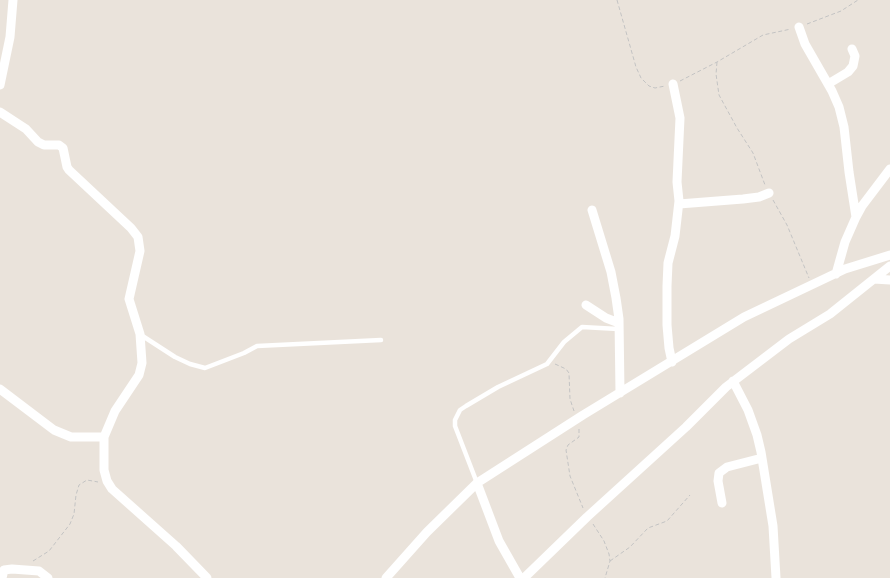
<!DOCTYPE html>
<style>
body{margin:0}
canvas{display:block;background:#eae3db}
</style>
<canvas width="890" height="578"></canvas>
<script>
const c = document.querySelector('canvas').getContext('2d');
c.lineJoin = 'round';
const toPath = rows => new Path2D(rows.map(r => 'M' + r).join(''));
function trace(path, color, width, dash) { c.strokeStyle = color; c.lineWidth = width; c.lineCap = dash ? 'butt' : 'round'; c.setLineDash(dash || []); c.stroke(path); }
trace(toPath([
 [617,0,636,67,641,78,649,86,655,88,665,86],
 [807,24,841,11,858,0],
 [717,62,716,74,719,95,737,128,753,153,765,185],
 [680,81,717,62,763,35,791,29],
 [773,200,787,225,809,278],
 [555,364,566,369,569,373,570,399,574,411],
 [579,429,579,437,568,445,566,450,570,476,583,508],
 [593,524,604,541,609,554,610,561,605,578],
 [33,561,49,551,70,524,74,514,76,495,79,485,87,480,98,482],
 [610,561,630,547,648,528,667,521,690,495]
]), '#c3c3c3', 1, [4, 2.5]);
trace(toPath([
 [141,335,175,357,190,364,205,368,244,353,257,346,381,340],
 [477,483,455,426,455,420,460,410,466,406,498,387,547,364,564,342,582,327,618,329]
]), '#fff', 4.5);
trace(toPath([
 [799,27,805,44,832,91,839,107,844,127,849,172,856,217],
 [828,84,848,72,853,66,855,56,852,49],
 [0,85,10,37,13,0],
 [0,112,26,129,38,142,44,145,59,145,63,148,67,167,69,170,131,228,138,237,140,251,129,299,140,334,142,363,139,375,115,411,104,437,104,470,107,481,112,489,176,546,207,578],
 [679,204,743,199,759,197,769,193],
 [592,210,611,272,616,298,619,319,620,393],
 [836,274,845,242,856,217,862,206,890,169],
 [874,279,890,280],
 [586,305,606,318,619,323],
 [672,362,669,348,667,325,667,286,668,263,675,236,679,201,677,182,680,118,673,84],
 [733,381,748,410,757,435,761,452,773,526,776,578],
 [0,389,54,430,71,437,104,437],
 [477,483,499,541,520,578],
 [722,503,718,481,719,473,727,467,762,458],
 [2,578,4,570,12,569,39,571,48,578],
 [386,578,427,532,477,483,583,415,744,317,845,269,890,255],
 [524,578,587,517,686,427,726,387,789,339,830,314,890,266]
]), '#fff', 9);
</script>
